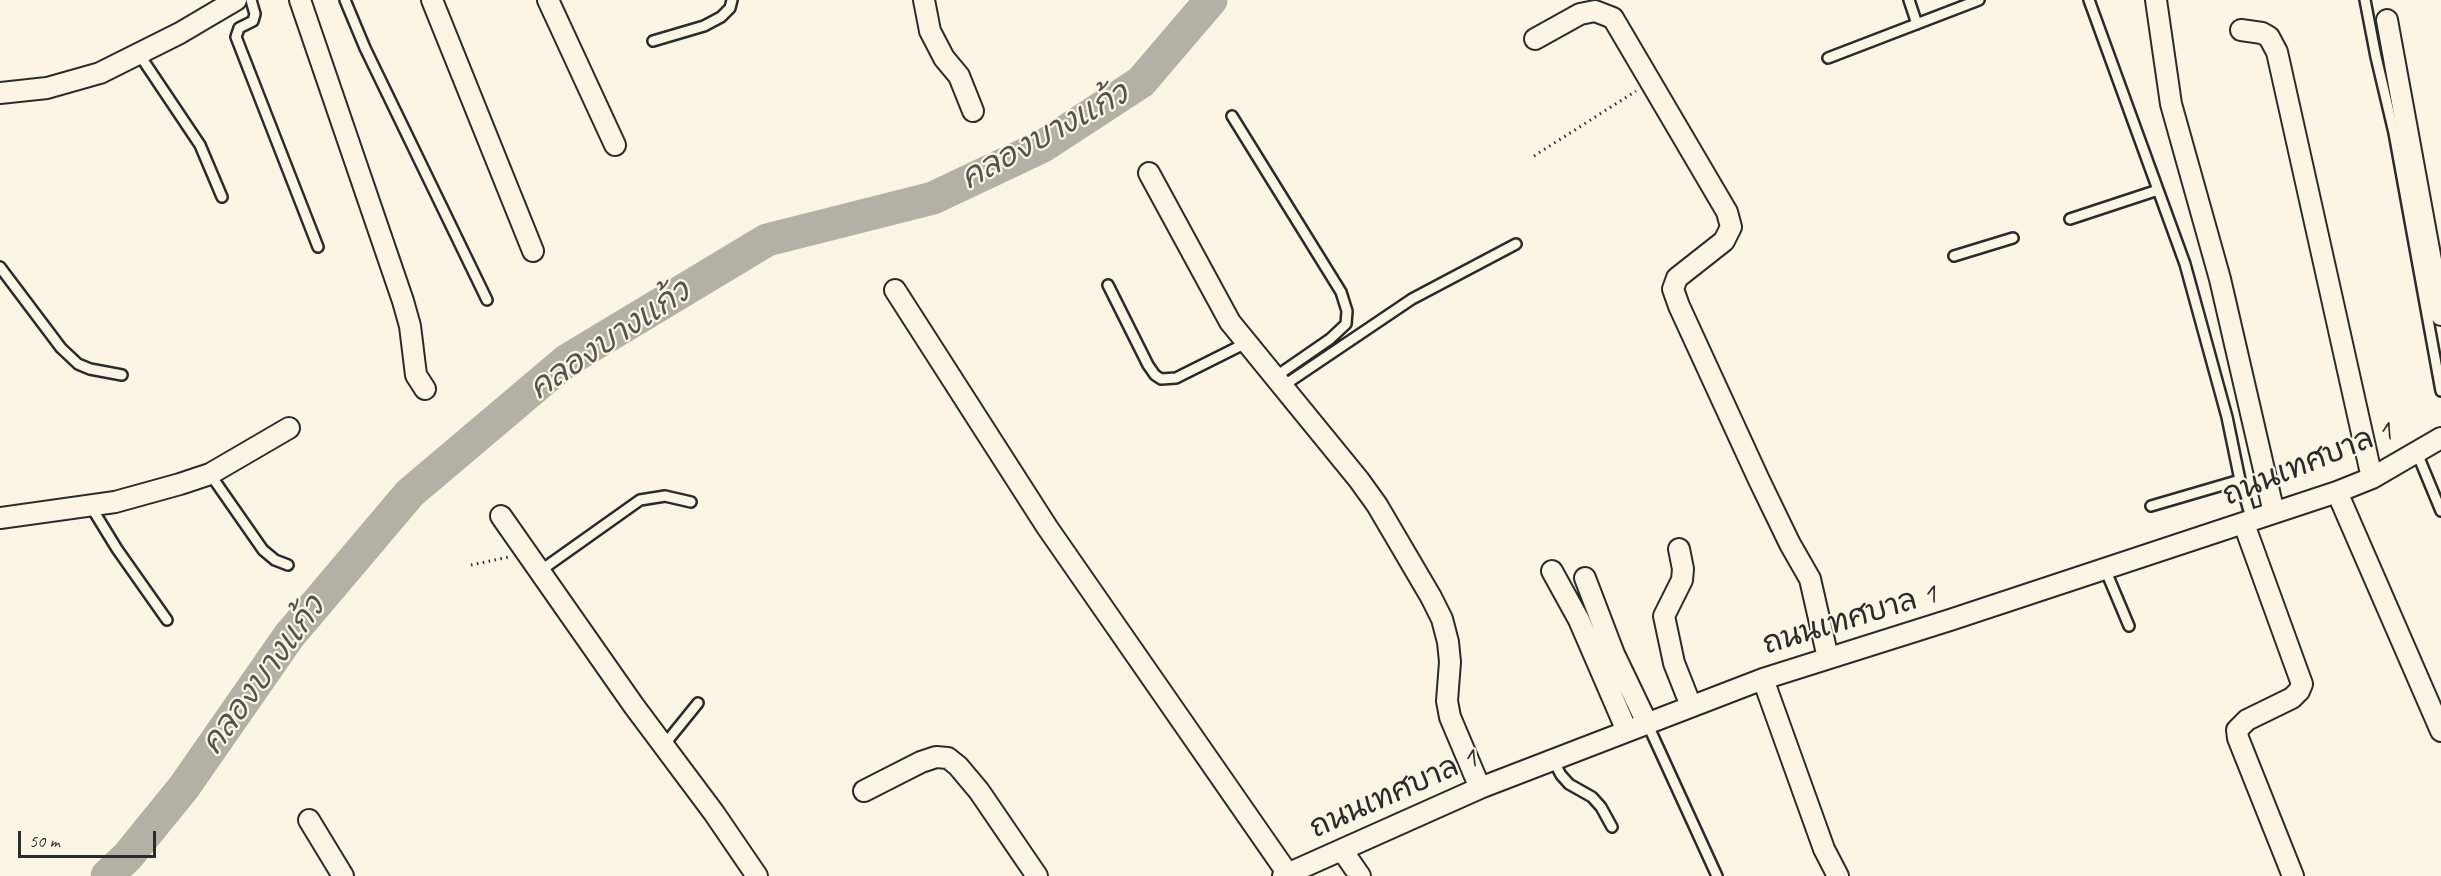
<!DOCTYPE html>
<meta charset="utf-8">
<style>
body{margin:0}
#map{position:relative;width:2441px;height:876px;overflow:hidden;background:#fcf5e5;font-family:Caveat,sans-serif}
canvas{display:block}
.scale{position:absolute;left:18px;top:831px;width:138px;height:27px;box-sizing:border-box;border:3px solid #2b2b2b;border-top:0;padding-left:8px;font-size:18px;line-height:21px;white-space:nowrap;color:#2b2b2b;-webkit-text-stroke:4px #fcf5e5;paint-order:stroke}
</style>
<div id="map">
<canvas width="2441" height="876"></canvas>
<div class="scale">50 m</div>
</div>
<script>
const c = document.querySelector('canvas').getContext('2d');
c.lineJoin = 'round';
const toPath = rows => new Path2D(rows.map(r => 'M' + r).join(''));
function trace(path, color, width, dash) { c.strokeStyle = color; c.lineWidth = width; c.lineCap = dash ? 'butt' : 'round'; c.setLineDash(dash || []); c.stroke(path); }
function drawText(font, color, halo, rows, align = 'center') {
  c.font = font + ' Caveat,"Playpen Sans Thai",sans-serif'; c.lineWidth = 4.5; c.setLineDash([]); c.textBaseline = 'middle'; c.strokeStyle = halo; c.fillStyle = color; for (const [text, x, y, turn = 0] of rows) {
    c.save(); c.translate(x, y); c.rotate((+turn || 0) * Math.PI / 180); c.textAlign = isNaN(turn) ? turn : align; if (halo) c.strokeText(text, 0, 0); c.fillText(text, 0, 0); c.restore();
  }
}
trace(toPath([
 [107,876,128,856,184,787,289,636,410,493,566,361,767,240,933,198,1043,146,1141,82,1211,0]
]), '#b4b0a5', 33);
const lane = toPath([
 [251,0,255,14,253,21,239,28,236,37,318,247],
 [345,0,365,48,487,300],
 [1909,0,1917,24],
 [2089,0,2185,264,2227,417,2240,480,2252,521],
 [2365,0,2376,57,2394,133,2441,391],
 [653,41,704,26,721,17,730,8,732,0],
 [139,54,200,145,222,197],
 [1828,58,1979,0],
 [1232,116,1341,292,1347,311,1346,324,1330,339,1275,377],
 [2070,219,2158,190],
 [1954,256,2013,238],
 [0,267,61,348,78,364,90,369,122,375],
 [1108,285,1148,365,1155,375,1161,379,1176,378,1246,343],
 [1283,386,1412,299,1516,244],
 [2417,453,2441,511],
 [210,474,263,550,275,560,288,565],
 [90,505,117,549,167,620],
 [2151,506,2240,480],
 [2105,569,2129,626],
 [540,571,640,500,665,496,691,502],
 [1647,723,1717,876],
 [664,745,698,703],
 [1553,760,1561,775,1569,784,1592,797,1601,807,1612,827]
]);
const street = toPath([
 [300,0,403,301,410,326,416,375,425,389],
 [432,0,533,251],
 [548,0,615,145],
 [924,0,930,31,944,58,959,76,973,111],
 [2156,0,2171,104,2220,279,2274,513],
 [2387,20,2441,315],
 [2241,30,2262,33,2269,37,2277,52,2372,478],
 [1535,39,1580,14,1595,11,1613,18,1727,212,1731,227,1724,241,1677,278,1673,289,1679,306,1759,480,1790,544,1810,579,1828,658],
 [0,93,47,88,100,73,180,33,236,0],
 [1149,173,1230,322,1359,480,1377,505,1431,597,1442,619,1448,642,1450,662,1447,701,1450,717,1480,788],
 [895,290,1047,527,1288,874],
 [2337,492,2441,731],
 [501,516,634,706,714,813,757,876],
 [0,518,115,502,180,484,210,474,289,428],
 [2244,524,2302,684,2299,691,2292,698,2247,720,2237,730,2238,738,2293,876],
 [1679,549,1683,569,1682,580,1664,616,1674,663,1691,706],
 [1552,571,1579,620,1627,731],
 [1585,578,1614,654,1647,723],
 [1763,679,1824,849,1838,876],
 [864,791,921,762,936,757,948,758,958,766,979,791,1037,876],
 [309,820,343,876],
 [1342,850,1360,876],
 [1283,876,1480,788,1763,679,1950,620,2337,492,2372,478,2441,438]
]);
trace(lane, '#2b2b2b', 14);
trace(street, '#2b2b2b', 24);
trace(toPath([
 [1534,156,1636,91],
 [471,565,509,557]
]), '#2b2b2b', 3, [1.5, 4.5]);
trace(lane, '#fcf5e5', 9);
trace(street, '#fcf5e5', 20);
drawText('30px', '#2b2b2b', '#fcf5e5', [
 ["ถนนเทศบาล 1",2308,464,-22],
 ["ถนนเทศบาล 1",1850,620,-17],
 ["ถนนเทศบาล 1",1394,794,-24]
]);
drawText('italic 32px', '#545350', '#fcf5e5', [
 ["คลองบางแก้ว",1045,137,-29],
 ["คลองบางแก้ว",610,341,-34],
 ["คลองบางแก้ว",264,676,-54]
]);
</script>
